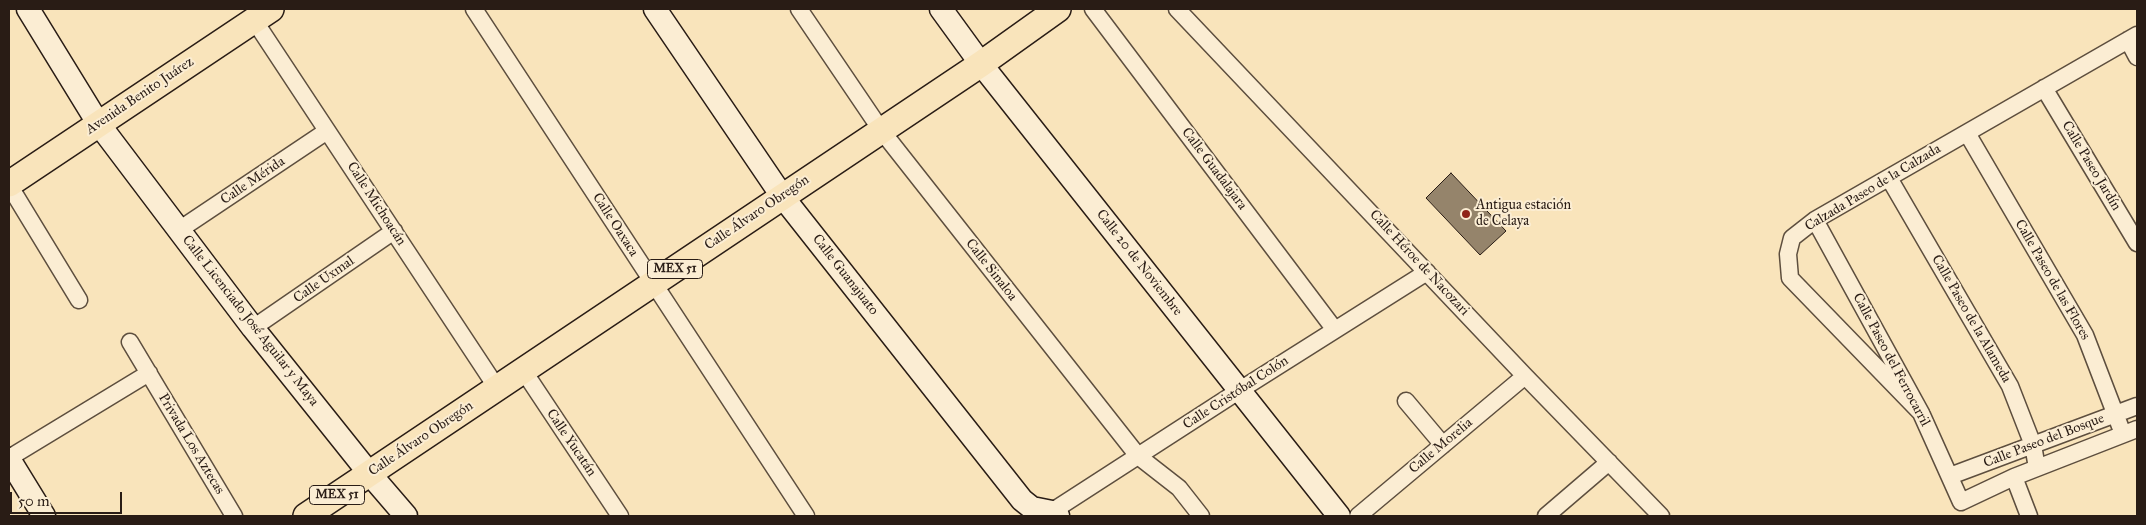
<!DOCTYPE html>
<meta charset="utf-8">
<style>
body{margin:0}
#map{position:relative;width:2146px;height:525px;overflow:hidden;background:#f9e4bb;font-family:"IM FELL Great Primer",serif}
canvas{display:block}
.frame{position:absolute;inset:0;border:10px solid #291c15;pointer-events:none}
.scale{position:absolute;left:10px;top:492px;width:112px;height:22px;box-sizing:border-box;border:2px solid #291c15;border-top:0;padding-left:6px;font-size:15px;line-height:18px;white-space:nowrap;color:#291c15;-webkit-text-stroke:4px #fbedd3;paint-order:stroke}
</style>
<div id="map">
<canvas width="2146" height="525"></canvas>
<div class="frame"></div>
<div class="scale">50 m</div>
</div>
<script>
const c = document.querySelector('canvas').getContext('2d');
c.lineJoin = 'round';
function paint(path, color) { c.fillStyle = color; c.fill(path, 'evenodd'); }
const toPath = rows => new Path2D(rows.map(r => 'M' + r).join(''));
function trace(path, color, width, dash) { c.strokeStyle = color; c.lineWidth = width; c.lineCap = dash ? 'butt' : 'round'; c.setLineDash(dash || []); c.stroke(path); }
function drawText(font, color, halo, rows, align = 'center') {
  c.font = font + ' "IM FELL Great Primer",serif'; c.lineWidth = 4; c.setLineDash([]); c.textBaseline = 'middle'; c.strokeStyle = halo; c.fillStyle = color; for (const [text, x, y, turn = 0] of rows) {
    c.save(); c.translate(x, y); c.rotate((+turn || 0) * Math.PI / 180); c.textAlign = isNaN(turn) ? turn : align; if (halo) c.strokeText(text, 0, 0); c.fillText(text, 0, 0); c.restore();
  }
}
const building = toPath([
 [1451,173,1506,231,1480,255,1426,198,1451,173]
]);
paint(building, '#95846b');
trace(building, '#291c15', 1);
const street = toPath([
 [474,9,806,516],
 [799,9,881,130,1138,456,1179,488,1201,516],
 [1093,9,1335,330],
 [1177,9,1525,376,1661,516],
 [254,20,497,388],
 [2128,40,2137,57],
 [2044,88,2137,243],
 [1967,133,2085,335,2123,434],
 [1889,178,2010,386,2033,445,2037,468],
 [9,185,79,300],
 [1815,220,1921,413,1961,502,2014,477,2137,429],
 [179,230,327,131],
 [253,328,394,231],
 [130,342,234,516],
 [523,370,620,516],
 [1406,401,1443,445],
 [1921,413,1790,278,1788,254,1792,238,1815,220,2137,35],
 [9,458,149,373],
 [1950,476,2137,406],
 [2014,477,2029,516],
 [1045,516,1240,390,1427,272],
 [1358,516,1525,376],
 [1546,516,1609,462]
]);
const secondary = toPath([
 [28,9,98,123,253,328,369,473,406,516],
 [655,9,782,196,1022,500,1032,508,1052,512,1058,516],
 [941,9,981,64,1339,516],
 [9,459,44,516]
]);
const primary = toPath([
 [9,184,271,9],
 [306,516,981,64,1058,9]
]);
trace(street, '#5d4e3e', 19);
trace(secondary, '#291c15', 25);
trace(primary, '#291c15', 28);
trace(street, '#fbedd3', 16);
trace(secondary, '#fbedd3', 22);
trace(primary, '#f9e4bb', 25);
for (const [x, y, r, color] of [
 [1466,214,5,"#8f2418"]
]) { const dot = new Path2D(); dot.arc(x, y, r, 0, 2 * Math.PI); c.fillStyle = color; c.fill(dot); trace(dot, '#fbedd3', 2); }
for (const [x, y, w] of [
 [675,269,55],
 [337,495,55]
]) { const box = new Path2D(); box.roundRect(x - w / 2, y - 9.5, w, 19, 4); c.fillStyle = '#fbedd3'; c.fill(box); trace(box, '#291c15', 1); }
drawText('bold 12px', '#291c15', null, [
 ["MEX 51",675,269],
 ["MEX 51",337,495]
]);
drawText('14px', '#291c15', '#fbedd3', [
 ["Avenida Benito Juárez",140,96,-34],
 ["Calle Paseo Jardín",2091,166,59],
 ["Calle Guadalajara",1214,169,53],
 ["Calle Mérida",253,181,-34],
 ["Calzada Paseo de la Calzada",1873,188,-31],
 ["Calle Michoacán",376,204,57],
 ["Calle Álvaro Obregón",757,213,-34],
 ["Calle Oaxaca",615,225,57],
 ["Calle 20 de Noviembre",1139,263,52],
 ["Calle Héroe de Nacozari",1419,263,47],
 ["Calle Sinaloa",991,270,52],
 ["Calle Guanajuato",845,275,52],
 ["Calle Uxmal",324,280,-35],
 ["Calle Paseo de las Flores",2052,280,60],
 ["Calle Paseo de la Alameda",1971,319,60],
 ["Calle Licenciado José Aguilar y Maya",250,321,52],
 ["Calle Paseo del Ferrocarril",1891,360,62],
 ["Calle Cristóbal Colón",1236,393,-33],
 ["Calle Álvaro Obregón",421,439,-34],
 ["Calle Paseo del Bosque",2044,441,-21],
 ["Calle Yucatán",571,443,56],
 ["Privada Los Aztecas",191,444,59],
 ["Calle Morelia",1441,446,-40]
]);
drawText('14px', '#291c15', '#fbedd3', [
 ["Antigua estación",1476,206],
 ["de Celaya",1476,222]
], 'left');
</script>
